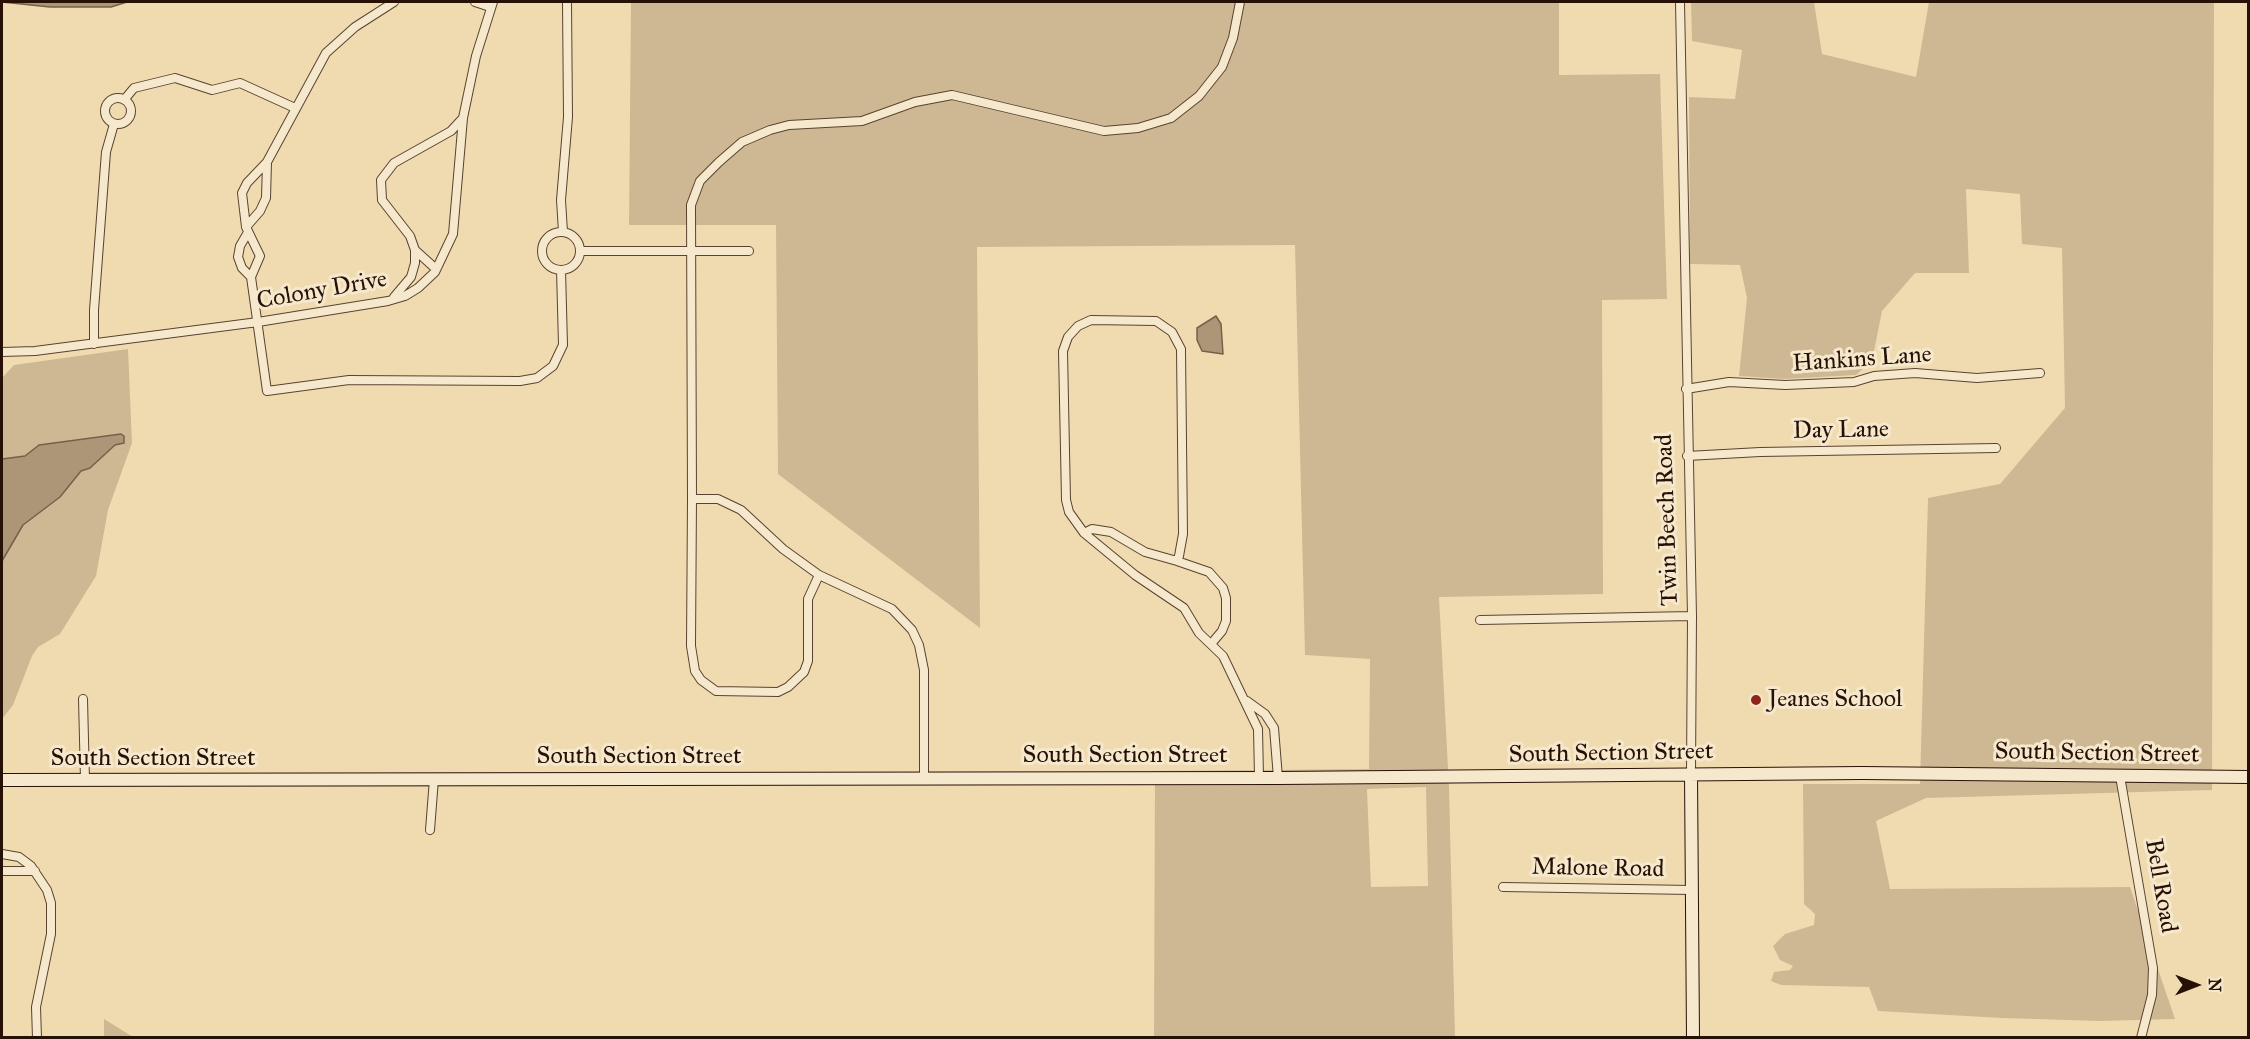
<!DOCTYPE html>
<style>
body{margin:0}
#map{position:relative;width:2250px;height:1039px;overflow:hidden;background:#f0dbb1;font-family:"IM FELL Great Primer",serif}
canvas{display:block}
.frame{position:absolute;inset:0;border:3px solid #271005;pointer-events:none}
.north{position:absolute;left:2166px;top:955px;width:60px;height:60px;-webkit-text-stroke:4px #f5e8cc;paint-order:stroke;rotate:90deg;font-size:16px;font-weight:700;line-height:24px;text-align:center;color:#271005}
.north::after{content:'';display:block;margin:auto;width:21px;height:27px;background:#271005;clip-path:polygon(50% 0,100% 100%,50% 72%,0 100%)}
</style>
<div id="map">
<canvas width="2250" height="1039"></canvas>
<div class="frame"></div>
<div class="north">N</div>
</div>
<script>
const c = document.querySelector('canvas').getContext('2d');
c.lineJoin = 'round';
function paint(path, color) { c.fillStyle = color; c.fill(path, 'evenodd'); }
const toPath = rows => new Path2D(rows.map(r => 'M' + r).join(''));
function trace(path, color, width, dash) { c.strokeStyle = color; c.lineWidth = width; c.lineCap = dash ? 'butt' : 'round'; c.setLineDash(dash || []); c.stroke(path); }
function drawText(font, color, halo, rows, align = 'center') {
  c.font = font + ' "IM FELL Great Primer",serif'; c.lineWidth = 6; c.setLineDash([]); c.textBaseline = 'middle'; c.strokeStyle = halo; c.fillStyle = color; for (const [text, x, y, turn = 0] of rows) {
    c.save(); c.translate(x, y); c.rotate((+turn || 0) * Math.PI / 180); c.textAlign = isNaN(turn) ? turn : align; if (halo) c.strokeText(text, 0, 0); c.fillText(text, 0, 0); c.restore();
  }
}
paint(toPath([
 [631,2,1559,2,1559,75,1660,74,1667,299,1602,300,1603,594,1439,597,1449,787,1455,1037,1154,1037,1155,771,1369,769,1370,659,1305,655,1295,245,977,247,980,628,778,474,776,225,629,225],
 [1426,787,1428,886,1371,887,1367,789],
 [1691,2,1814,2,1822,54,1916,77,1929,2,2214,2,2212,790,1926,798,1876,821,1890,889,2130,887,2175,1019,2100,1021,2002,1018,1878,1011,1869,987,1781,985,1771,981,1774,972,1790,970,1793,966,1780,960,1773,946,1785,934,1814,925,1815,914,1804,904,1803,784,1920,784,1928,498,2000,484,2065,408,2062,248,2022,244,2020,194,1966,189,1969,273,1915,273,1882,311,1872,361,1856,375,1784,379,1739,376,1747,298,1740,265,1690,264,1689,97,1735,99,1742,50,1692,41],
 [128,349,132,443,108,510,96,576,60,634,38,647,32,656,13,705,2,719,2,378,14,365],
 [104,1019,133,1037,104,1037]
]), '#ceb894');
const water = toPath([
 [2,2,127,2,111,7,50,7,2,2],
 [1216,316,1221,324,1223,354,1202,351,1197,340,1197,328,1216,316],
 [121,434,124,436,124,443,115,445,90,468,81,471,60,497,23,525,2,561,2,459,25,456,39,445,121,434]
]);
paint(water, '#ac9677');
trace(water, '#776049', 1.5);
const street = toPath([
 [475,2,490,7],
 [1680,2,1692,616,1691,774],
 '105 111a13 13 0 1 1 26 0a13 13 0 1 1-26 0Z',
 [124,100,134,88,175,78,212,90,240,83,295,108],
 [267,162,266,198,260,211,246,227,242,193,247,183,267,162,326,53,355,27,394,2],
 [246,227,260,256,251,277,242,268,238,257,240,246,247,234],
 [563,232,561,200,568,117,567,2],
 '542 251a19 19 0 1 1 38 0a19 19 0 1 1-38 0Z',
 [415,250,410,236,382,200,381,180,394,163,451,131,463,118],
 [580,251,749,251],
 [251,277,267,391,349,380,520,381,537,378,553,366,563,345,561,270],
 [394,297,411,277,415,263,415,250,436,269],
 [94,344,94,310,106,152,114,124],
 [2,352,35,351,258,322,388,301,405,296,418,288,435,272,453,234,463,118,476,56,493,2],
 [1686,389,1729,382,1785,385,1854,382,1874,376,1915,373,1977,378,2040,373],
 [1687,456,1760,452,1996,448],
 [692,499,691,205,700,181,719,162,742,142,770,130,789,125,862,121,915,102,952,95,1104,131,1138,128,1171,118,1199,96,1222,67,1233,38,1240,2],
 [1084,533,1092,529,1111,532,1145,552,1177,561,1179,556,1183,534,1181,349,1172,332,1156,321,1091,320,1078,326,1068,337,1063,351,1066,500,1069,512,1084,533,1135,575,1184,608,1199,633,1223,656,1258,729,1259,777],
 [1177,561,1209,572,1223,588,1226,598,1226,621,1222,631,1211,644],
 [819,575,808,599,808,661,804,672,788,687,778,692,716,691,701,680,695,671,691,646,692,499,718,499,741,510,783,549,819,575,892,609,912,630,919,645,924,670,924,777],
 [1480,620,1692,616],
 [83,699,85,780],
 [1247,701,1265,714,1274,728,1278,778],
 [2120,776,2153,968,2152,995,2141,1038],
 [430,830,434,779],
 [2,854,19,857,31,866,47,890,51,903,51,934,36,1007,37,1038],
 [2,871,35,871],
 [1503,887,1692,890]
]);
const secondary = toPath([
 [1691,774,1693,1038],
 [2,780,1278,778,1862,773,2248,777]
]);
trace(street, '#594330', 10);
trace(secondary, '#271005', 14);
trace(street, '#f5e8cc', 8);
trace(secondary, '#f5e8cc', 12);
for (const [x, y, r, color] of [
 [1756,700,6,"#8f2418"]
]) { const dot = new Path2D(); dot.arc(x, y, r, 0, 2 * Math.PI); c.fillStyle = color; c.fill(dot); trace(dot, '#f5e8cc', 2); }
drawText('24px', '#271005', '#f5e8cc', [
 ["Colony Drive",322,291,-10],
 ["Hankins Lane",1862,360,-4],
 ["Day Lane",1841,431,-1],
 ["Twin Beech Road",1668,520,-92],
 ["South Section Street",1611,754,-1],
 ["South Section Street",2097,754,1],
 ["South Section Street",1125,756],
 ["South Section Street",639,757],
 ["South Section Street",153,759],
 ["Malone Road",1598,869,1],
 ["Bell Road",2160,886,80]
]);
drawText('24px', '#271005', '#f5e8cc', [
 ["Jeanes School",1768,700]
], 'left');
</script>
